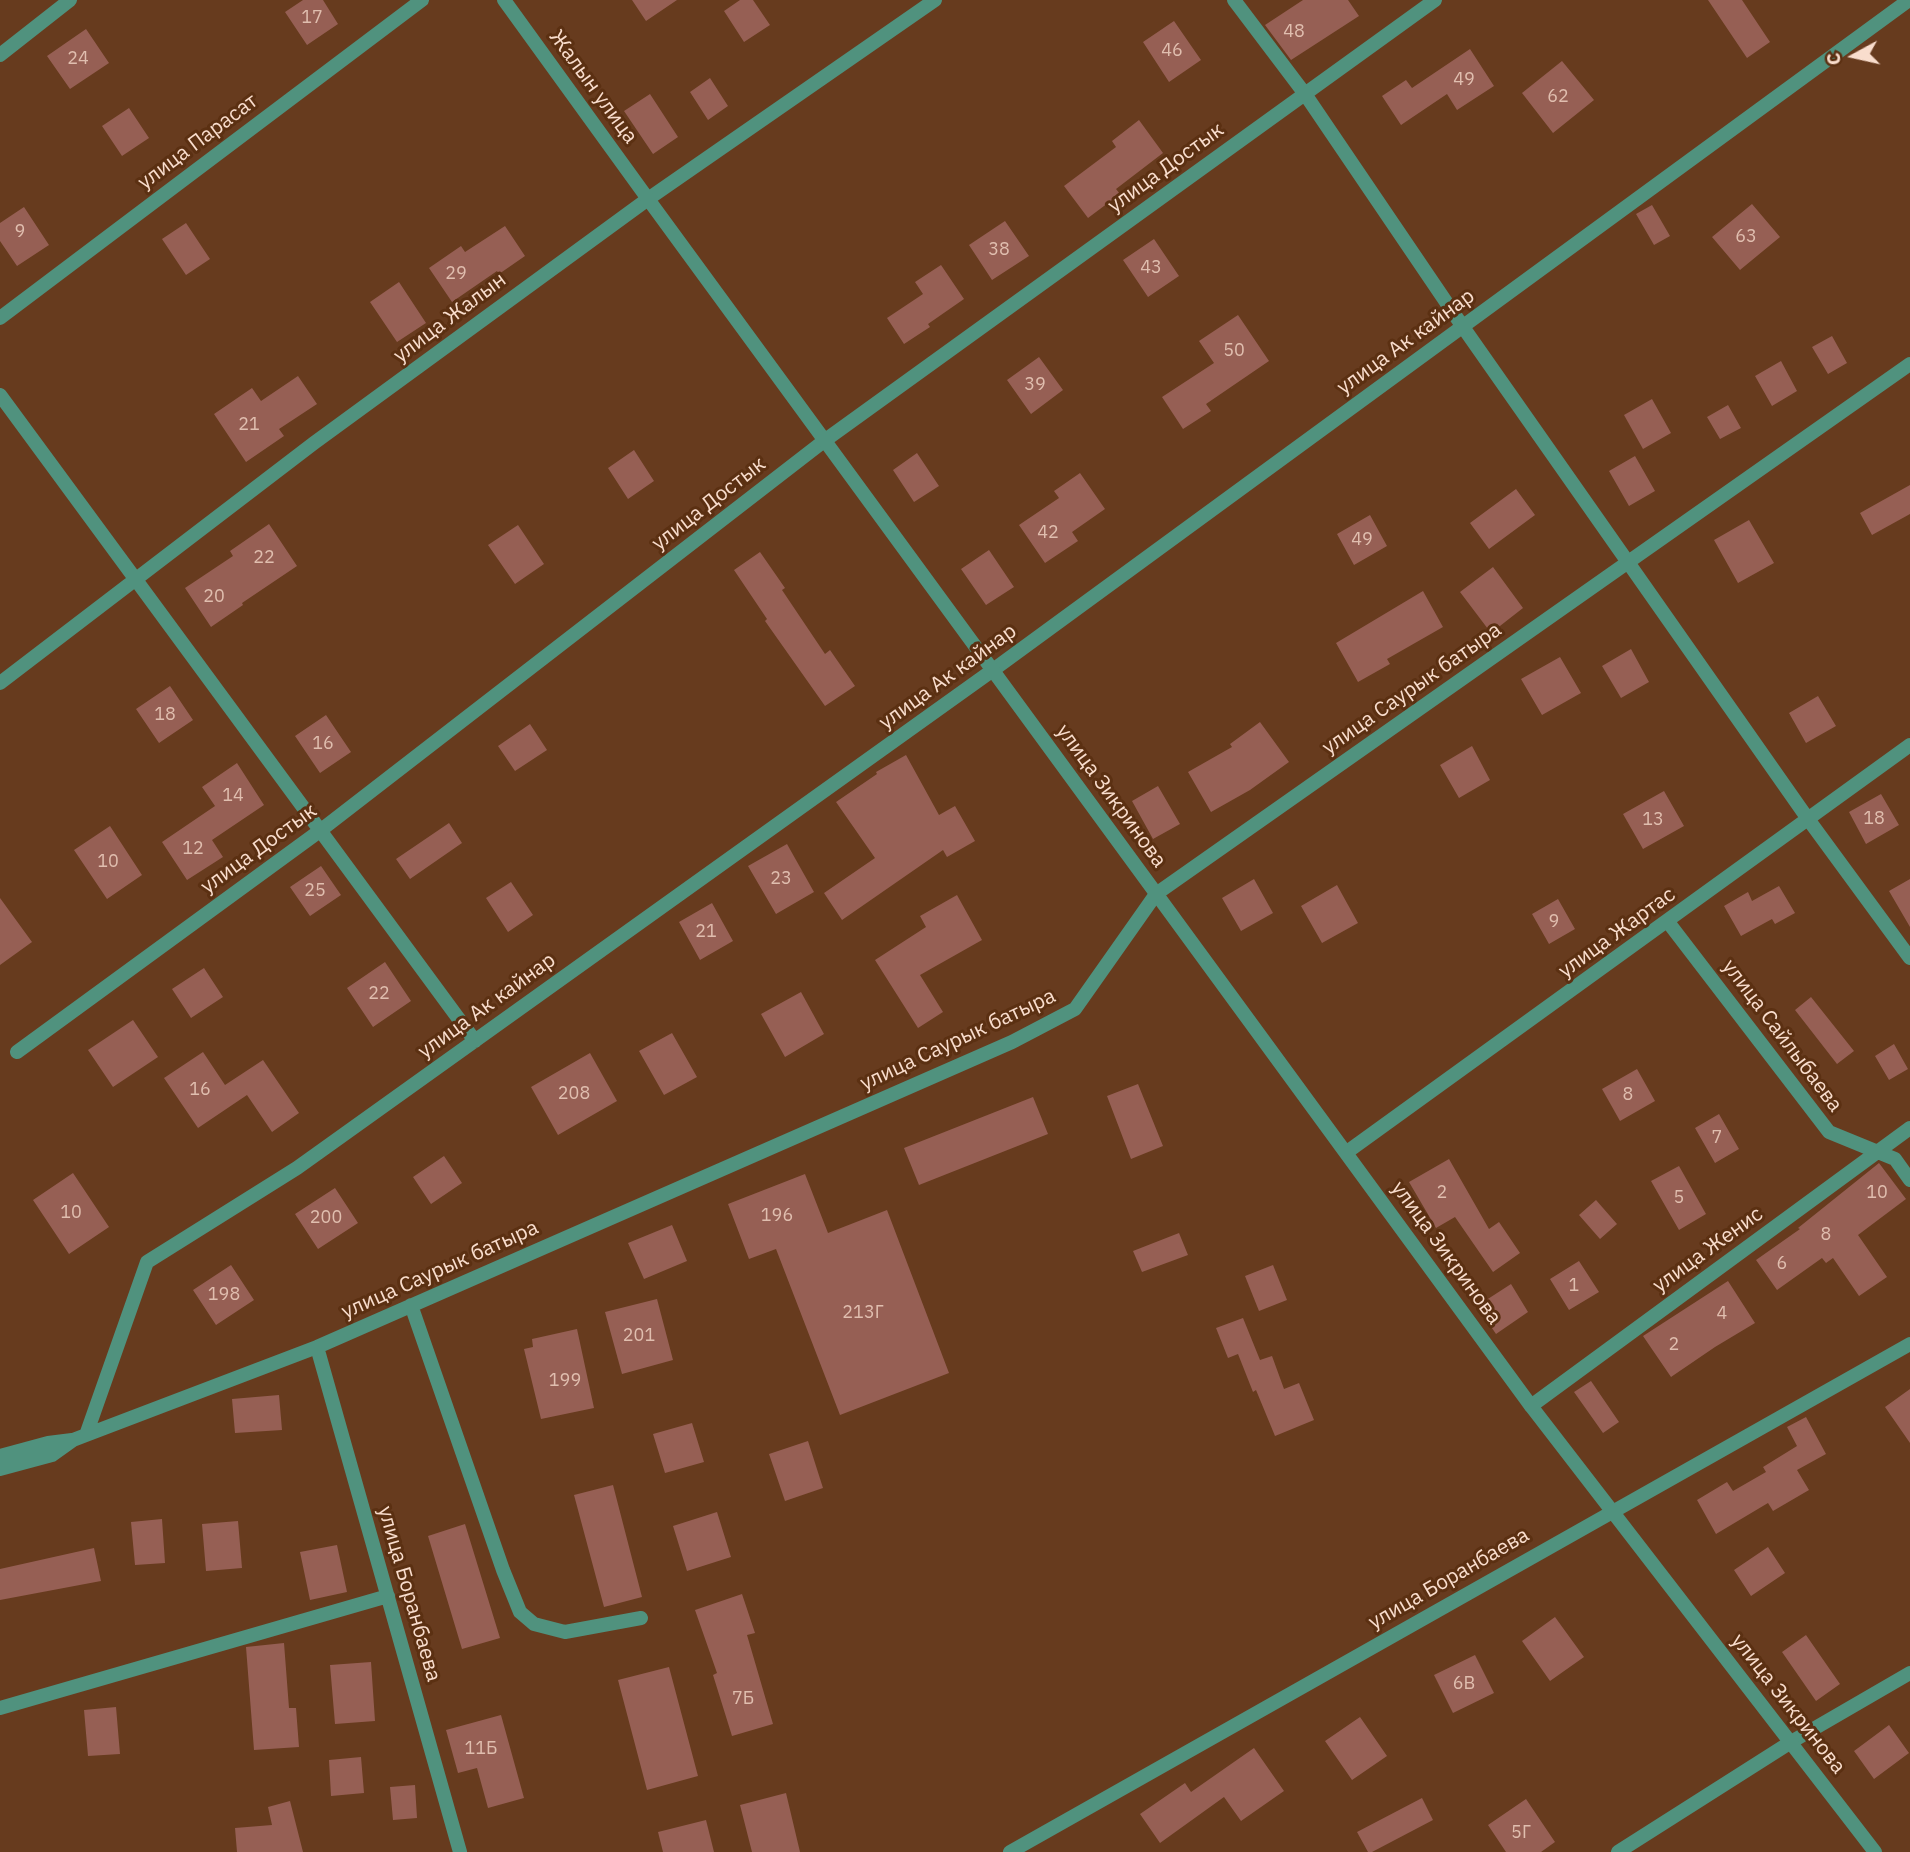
<!DOCTYPE html>
<meta charset="utf-8">
<style>
body{margin:0}
#map{position:relative;width:1910px;height:1852px;overflow:hidden;background:#673b1e;font-family:"IBM Plex Sans",sans-serif}
canvas{display:block}
.north{position:absolute;left:1819px;top:21px;width:70px;height:70px;-webkit-text-stroke:5px #5b3012;paint-order:stroke;rotate:262deg;font-size:19px;font-weight:700;line-height:28px;text-align:center;color:#f9ddcd}
.north::after{content:'';display:block;margin:auto;width:24px;height:32px;background:#f9ddcd;clip-path:polygon(50% 0,100% 100%,50% 72%,0 100%)}
</style>
<div id="map">
<canvas width="1910" height="1852"></canvas>
<div class="north">С</div>
</div>
<script>
const c = document.querySelector('canvas').getContext('2d');
c.lineJoin = 'round';
function paint(path, color) { c.fillStyle = color; c.fill(path, 'evenodd'); }
const toPath = rows => new Path2D(rows.map(r => 'M' + r).join(''));
function trace(path, color, width, dash) { c.strokeStyle = color; c.lineWidth = width; c.lineCap = dash ? 'butt' : 'round'; c.setLineDash(dash || []); c.stroke(path); }
function drawText(font, color, halo, rows, align = 'center') {
  c.font = font + ' "IBM Plex Sans",sans-serif'; c.lineWidth = 6; c.setLineDash([]); c.textBaseline = 'middle'; c.strokeStyle = halo; c.fillStyle = color; for (const [text, x, y, turn = 0] of rows) {
    c.save(); c.translate(x, y); c.rotate((+turn || 0) * Math.PI / 180); c.textAlign = isNaN(turn) ? turn : align; if (halo) c.strokeText(text, 0, 0); c.fillText(text, 0, 0); c.restore();
  }
}
paint(toPath([
 [303,0,323,0,338,24,307,45,285,12],
 [632,0,677,0,646,21],
 [740,0,753,0,770,25,744,42,724,11],
 [1303,0,1348,0,1359,16,1291,60,1265,25],
 [1708,0,1742,0,1770,42,1747,58],
 [1174,21,1201,60,1169,82,1143,42],
 [86,29,109,63,70,89,47,56],
 [1470,49,1494,86,1457,110,1447,94,1401,125,1382,96,1406,80,1412,88],
 [1562,61,1594,100,1553,133,1522,93],
 [710,78,728,106,708,120,690,92],
 [650,94,678,137,653,154,624,111],
 [129,108,149,138,122,156,102,126],
 [1139,120,1163,153,1116,189,1120,194,1088,218,1064,186,1116,147,1112,141],
 [1752,204,1780,237,1740,270,1712,237],
 [1652,205,1670,236,1654,245,1636,214],
 [24,207,49,245,17,266,0,241,0,223],
 [1005,221,1029,256,992,280,969,245],
 [186,223,210,259,186,275,162,239],
 [505,226,525,256,499,274,497,271,452,302,429,268,461,246,465,252],
 [1154,239,1179,276,1148,297,1123,260],
 [941,265,964,299,928,324,930,327,904,344,887,318,923,294,915,282],
 [399,282,426,323,397,342,370,302],
 [1238,315,1269,361,1206,404,1211,411,1183,429,1162,397,1214,363,1199,341],
 [1832,336,1847,363,1828,374,1812,347],
 [1039,357,1063,390,1031,414,1007,380],
 [1781,361,1797,391,1772,406,1755,376],
 [298,376,317,404,279,429,284,436,246,462,214,414,252,388,261,401],
 [1652,399,1671,433,1643,449,1624,415],
 [1728,405,1741,428,1720,439,1707,417],
 [634,450,654,481,628,499,608,468],
 [917,453,939,486,914,502,893,470],
 [1635,456,1655,491,1629,506,1609,471],
 [1080,473,1105,509,1072,532,1078,541,1045,563,1019,525,1059,498,1054,491],
 [1910,485,1910,514,1872,535,1860,513],
 [1516,489,1535,515,1489,549,1470,523],
 [1370,515,1387,546,1354,565,1337,534],
 [1749,520,1774,563,1738,583,1714,540],
 [269,524,297,566,242,603,243,605,211,627,185,588,233,556,230,551],
 [518,525,544,564,515,584,488,545],
 [989,550,1014,587,986,605,961,569],
 [760,552,785,588,782,590,825,654,830,650,855,686,825,706,765,621,767,619,734,570],
 [1493,567,1523,608,1491,633,1460,592],
 [1423,591,1443,627,1387,659,1390,664,1358,682,1336,643],
 [1631,649,1649,682,1621,698,1602,666],
 [1560,657,1581,693,1542,715,1521,679],
 [170,686,193,720,159,743,136,709],
 [1818,696,1836,726,1806,743,1789,713],
 [326,715,351,752,320,773,295,736],
 [1260,722,1289,762,1250,790,1211,812,1188,772,1232,747,1230,744],
 [530,724,547,750,515,771,498,746],
 [1472,746,1490,780,1459,798,1440,765],
 [906,755,939,815,955,806,975,841,947,857,943,850,842,920,824,893,875,858,836,802,877,774,876,772],
 [237,763,264,805,212,840,223,857,187,880,162,842,215,806,202,787],
 [1158,786,1180,824,1153,839,1132,801],
 [1664,791,1684,826,1643,849,1623,814],
 [1881,794,1899,825,1866,844,1849,812],
 [449,823,462,843,410,879,396,859],
 [110,826,142,875,107,899,74,850],
 [787,844,814,892,776,914,748,866],
 [321,866,341,895,310,916,290,887],
 [1254,879,1273,913,1241,931,1222,898],
 [1910,879,1910,927,1889,891],
 [511,882,533,915,508,932,486,898],
 [1337,885,1358,923,1322,943,1301,906],
 [1779,886,1795,913,1775,924,1772,919,1741,936,1724,906,1748,892,1752,901],
 [957,895,982,940,920,975,943,1012,918,1028,875,960,926,927,920,916],
 [0,898,32,942,0,965],
 [1558,899,1575,929,1549,944,1532,914],
 [712,903,733,941,700,960,679,922],
 [385,962,411,1001,373,1027,347,988],
 [204,968,223,997,191,1018,172,989],
 [801,992,824,1034,785,1057,761,1014],
 [1811,997,1854,1051,1837,1064,1795,1010],
 [133,1020,158,1057,113,1087,88,1050],
 [672,1033,697,1077,664,1095,639,1051],
 [1894,1044,1908,1069,1889,1080,1875,1056],
 [203,1052,225,1085,263,1060,299,1113,272,1132,247,1095,198,1128,164,1078],
 [590,1053,617,1101,558,1135,531,1087],
 [1637,1069,1655,1101,1620,1121,1602,1089],
 [1138,1084,1163,1146,1131,1159,1107,1096],
 [1033,1097,1048,1134,919,1185,904,1148],
 [1719,1114,1739,1149,1715,1163,1695,1128],
 [444,1156,462,1183,431,1204,413,1177],
 [1449,1159,1489,1229,1499,1222,1520,1253,1493,1272,1455,1217,1436,1228,1409,1182],
 [1879,1163,1906,1199,1858,1235,1887,1277,1859,1296,1833,1258,1826,1263,1822,1258,1777,1290,1756,1260,1800,1229,1798,1228],
 [1679,1166,1706,1214,1679,1230,1651,1181],
 [73,1173,109,1227,69,1254,33,1200],
 [805,1174,828,1233,887,1210,949,1373,840,1415,776,1249,749,1259,728,1204],
 [335,1188,358,1223,318,1249,295,1214],
 [1596,1200,1617,1224,1600,1239,1579,1215],
 [672,1225,687,1261,644,1279,628,1243],
 [1179,1233,1188,1255,1142,1272,1133,1251],
 [1579,1261,1599,1292,1569,1310,1550,1279],
 [231,1265,254,1300,216,1325,193,1290],
 [1273,1265,1287,1300,1259,1311,1245,1276],
 [1728,1281,1755,1323,1715,1347,1671,1377,1643,1336],
 [1511,1284,1528,1312,1496,1334,1477,1306],
 [657,1299,673,1360,622,1374,605,1312],
 [1243,1318,1260,1360,1272,1356,1284,1389,1299,1383,1314,1420,1275,1436,1256,1390,1253,1392,1238,1354,1228,1358,1216,1328],
 [577,1329,594,1408,541,1419,524,1349,533,1347,532,1339],
 [1591,1381,1619,1422,1603,1433,1574,1392],
 [1910,1389,1910,1443,1885,1407],
 [279,1395,282,1430,235,1433,232,1399],
 [1806,1417,1826,1454,1797,1470,1809,1490,1773,1511,1768,1503,1716,1534,1697,1500,1727,1482,1733,1491,1766,1472,1763,1467,1797,1446,1787,1427],
 [692,1423,704,1462,665,1473,653,1434],
 [808,1441,823,1488,785,1501,769,1454],
 [613,1485,642,1597,604,1607,574,1495],
 [717,1512,731,1557,687,1571,673,1526],
 [162,1519,165,1563,135,1565,131,1522],
 [238,1521,242,1568,206,1571,202,1524],
 [465,1524,500,1638,462,1649,428,1536],
 [337,1545,347,1592,310,1600,300,1552],
 [1768,1547,1785,1573,1751,1596,1734,1570],
 [94,1548,101,1581,0,1600,0,1569],
 [742,1594,755,1633,747,1635,773,1724,732,1736,713,1675,717,1673,695,1610],
 [1555,1617,1584,1657,1550,1681,1522,1641],
 [1806,1635,1840,1684,1816,1701,1782,1652],
 [284,1643,289,1708,296,1708,299,1747,254,1750,246,1647],
 [1475,1655,1494,1693,1453,1713,1434,1675],
 [371,1662,375,1721,335,1724,330,1665],
 [669,1667,698,1776,647,1790,618,1680],
 [116,1707,120,1754,88,1756,84,1710],
 [501,1715,524,1798,488,1808,477,1768,458,1773,446,1730],
 [1360,1717,1387,1756,1352,1780,1325,1741],
 [1889,1725,1909,1753,1874,1779,1854,1751],
 [1254,1748,1284,1791,1241,1821,1224,1797,1160,1843,1140,1814,1185,1783,1191,1792],
 [361,1757,364,1793,331,1796,329,1760],
 [415,1785,417,1818,393,1820,390,1787],
 [786,1793,800,1852,752,1852,740,1805],
 [1422,1798,1433,1820,1372,1852,1368,1852,1357,1832],
 [1526,1799,1555,1842,1541,1852,1506,1852,1488,1825],
 [290,1801,303,1852,237,1852,235,1828,272,1825,268,1807],
 [706,1820,714,1852,663,1852,658,1832]
]), '#965f54');
trace(toPath([
 [1234,0,1305,94,1463,327,1808,819,1910,958],
 [0,55,70,0],
 [0,318,422,0],
 [0,395,475,1041],
 [0,683,314,443,648,199,935,0],
 [1668,922,1829,1132,1895,1159,1910,1180],
 [17,1052,321,830,824,441,1435,0],
 [1347,1152,1910,745],
 [411,1305,503,1570,520,1612,534,1624,565,1632,641,1618],
 [317,1347,460,1852],
 [1531,1406,1910,1128],
 [86,1435,147,1262,297,1168,993,670,1909,0],
 [0,1456,48,1443,72,1440],
 [0,1469,52,1455,73,1440,86,1435,317,1347,1012,1042,1075,1009,1156,894,1910,364],
 [0,1708,388,1596],
 [1010,1852,1910,1344],
 [1618,1852,1791,1742,1910,1673]
]), '#50927e', 14);
trace(toPath([
 [504,0,648,199,1531,1406,1875,1852]
]), '#50927e', 14);
drawText('18px', '#e0beaf', null, [
 ["17",312,18],
 ["48",1294,32],
 ["46",1172,51],
 ["24",78,59],
 ["49",1464,80],
 ["62",1558,97],
 ["9",20,232],
 ["63",1746,237],
 ["38",999,250],
 ["43",1151,268],
 ["29",456,274],
 ["50",1234,351],
 ["39",1035,385],
 ["21",249,425],
 ["42",1048,533],
 ["49",1362,540],
 ["22",264,558],
 ["20",214,597],
 ["18",165,715],
 ["16",323,744],
 ["14",233,796],
 ["18",1874,819],
 ["13",1653,820],
 ["12",193,849],
 ["10",108,862],
 ["23",781,879],
 ["25",315,891],
 ["9",1554,922],
 ["21",706,932],
 ["22",379,994],
 ["16",200,1090],
 ["208",574,1094],
 ["8",1628,1095],
 ["7",1717,1138],
 ["2",1442,1193],
 ["10",1877,1193],
 ["5",1679,1198],
 ["10",71,1213],
 ["196",777,1216],
 ["200",326,1218],
 ["8",1826,1235],
 ["6",1782,1264],
 ["1",1574,1286],
 ["198",224,1295],
 ["213Г",863,1313],
 ["4",1722,1314],
 ["201",639,1336],
 ["2",1674,1345],
 ["199",565,1381],
 ["6В",1464,1684],
 ["7Б",743,1699],
 ["11Б",481,1749],
 ["5Г",1521,1833]
]);
drawText('21px', '#f9ddcd', '#5b3012', [
 ["Жалын улица",593,87,54],
 ["улица Парасат",198,142,-37],
 ["улица Достык",1166,168,-36],
 ["улица Жалын",450,318,-37],
 ["улица Ак кайнар",1406,342,-36],
 ["улица Достык",709,504,-38],
 ["улица Ак кайнар",948,677,-36],
 ["улица Саурык батыра",1412,689,-35],
 ["улица Зикринова",1111,796,54],
 ["улица Достык",259,849,-36],
 ["улица Жартас",1617,933,-36],
 ["улица Ак кайнар",487,1006,-36],
 ["улица Сайлыбаева",1782,1036,53],
 ["улица Саурык батыра",958,1040,-25],
 ["улица Женис",1708,1250,-36],
 ["улица Зикринова",1446,1253,54],
 ["улица Саурык батыра",440,1270,-24],
 ["улица Боранбаева",1449,1579,-30],
 ["улица Боранбаева",409,1594,74],
 ["улица Зикринова",1788,1704,52]
]);
</script>
